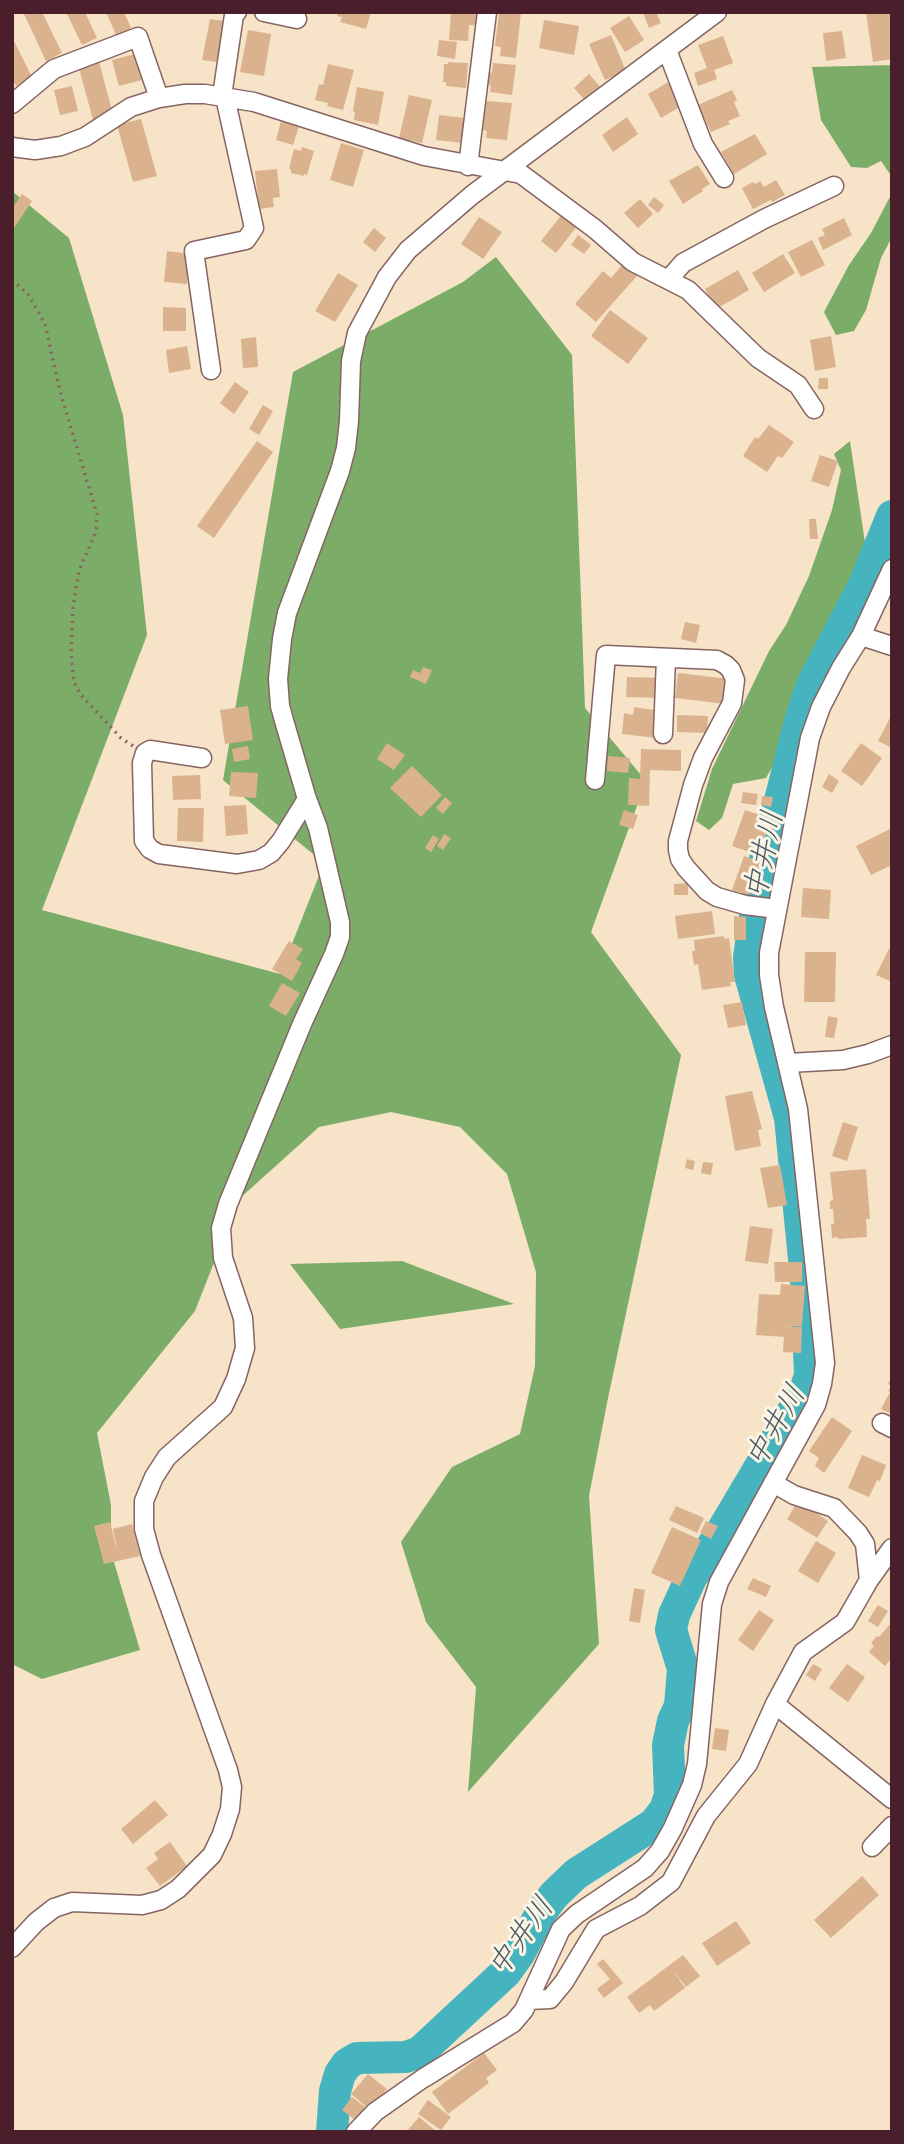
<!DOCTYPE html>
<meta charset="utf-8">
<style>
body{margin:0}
#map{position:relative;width:904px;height:2144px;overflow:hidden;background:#f6e3c8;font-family:"Indie Flower",sans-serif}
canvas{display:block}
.frame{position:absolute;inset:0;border:14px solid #4a1f2b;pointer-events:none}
</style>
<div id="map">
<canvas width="904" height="2144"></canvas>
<div class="frame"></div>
</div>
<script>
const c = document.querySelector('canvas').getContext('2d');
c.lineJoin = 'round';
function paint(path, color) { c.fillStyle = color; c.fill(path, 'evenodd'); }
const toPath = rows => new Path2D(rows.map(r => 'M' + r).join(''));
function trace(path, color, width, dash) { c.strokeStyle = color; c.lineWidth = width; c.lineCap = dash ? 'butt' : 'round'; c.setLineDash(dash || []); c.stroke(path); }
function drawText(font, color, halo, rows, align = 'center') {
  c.font = font + ' "Indie Flower","Klee One",sans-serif'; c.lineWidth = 6; c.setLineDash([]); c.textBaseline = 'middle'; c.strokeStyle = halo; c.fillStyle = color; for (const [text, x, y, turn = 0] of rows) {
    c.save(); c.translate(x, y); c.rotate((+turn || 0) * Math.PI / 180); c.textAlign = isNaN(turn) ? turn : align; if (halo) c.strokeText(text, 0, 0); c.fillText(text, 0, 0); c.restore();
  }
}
paint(toPath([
 [892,65,892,177,881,161,867,168,851,167,821,120,812,67],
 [12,191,69,238,123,415,147,635,42,910,280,974,324,863,223,780,293,372,463,282,496,257,572,355,585,708,646,781,591,932,681,1055,608,1398,589,1496,599,1644,468,1792,476,1687,426,1622,401,1542,452,1467,520,1434,535,1366,536,1272,507,1174,460,1127,391,1112,319,1127,239,1199,195,1311,97,1433,111,1505,111,1552,140,1650,42,1679,12,1664],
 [892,193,892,237,881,258,866,310,854,331,836,335,824,312,849,265,871,233],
 [850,441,867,556,843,602,832,633,812,673,789,716,780,753,766,778,733,784,722,818,709,830,696,821,712,769,769,651,786,625,809,576,832,510,841,470,834,454],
 [402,1261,514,1304,340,1329,290,1264]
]), '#7cad68');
trace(toPath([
 [332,2132,335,2091,340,2074,347,2064,357,2058,406,2057,420,2052,506,1972,519,1954,542,1911,554,1895,576,1874,654,1824,665,1810,670,1795,668,1745,673,1721,680,1706,683,1669,671,1630,674,1615,691,1578,722,1531,805,1391,810,1375,806,1279,790,1118,750,975,749,957,761,875,801,718,812,685,864,585,892,516]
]), '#45b4be', 32);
paint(toPath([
 [23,12,42,12,62,53,46,61],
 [66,12,85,12,97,38,82,45],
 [106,12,124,12,131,28,116,35],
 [339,12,371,12,366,29,340,22,342,17,337,16],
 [451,12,481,12,480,26,469,25,468,41,449,40],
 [499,12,521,12,516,58,500,56,501,47,495,46],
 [656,12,661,23,649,28,643,13],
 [866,12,892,12,892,59,873,62],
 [629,16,644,40,625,52,610,28],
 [210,19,231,22,224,63,202,60],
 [544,20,579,26,574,55,539,48],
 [248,30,271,34,264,76,240,72],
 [842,31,846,58,826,61,823,33],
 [611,35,626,71,605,80,589,44],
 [723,36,733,63,714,70,717,79,698,86,694,73,707,68,698,45],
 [12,37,32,77,16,86,12,78],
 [439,40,457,42,455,59,437,56],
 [135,54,142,80,119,86,112,60],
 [99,62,113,114,93,120,79,68],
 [448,62,468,63,466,88,446,86,446,82,443,82,444,64,448,64],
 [493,63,516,65,512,95,490,92,491,85,486,84,488,72,492,73],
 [328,64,354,70,343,110,327,106,328,103,315,100,319,84,323,85],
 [589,74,602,89,587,102,574,88],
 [670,81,683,105,661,118,648,94],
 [72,86,78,111,60,115,54,90],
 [357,87,384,92,378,125,354,120,355,112,353,111],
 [732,90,737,100,734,102,740,116,728,121,730,124,711,132,698,105],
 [409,95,432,100,422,143,399,138],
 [486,101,512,103,507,140,486,138,487,131,483,130],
 [439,115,466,118,463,143,436,140],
 [282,117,300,123,293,145,276,140],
 [627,117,638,134,613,152,602,135],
 [141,119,157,176,133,182,117,125],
 [755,134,767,154,734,174,721,152],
 [341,143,364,150,353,187,330,180],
 [302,147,314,151,307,175,304,174,304,176,291,173,291,169,289,169,294,149,301,151],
 [698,165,710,184,702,189,703,191,683,204,669,181],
 [277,169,280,197,273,198,274,207,259,209,255,171],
 [776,180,785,195,772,202,771,200,753,209,742,188,753,182,755,184,760,181,764,187],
 [22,194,32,201,14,228,12,226,12,209],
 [654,197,664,205,658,213,648,205],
 [640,199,653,214,638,228,624,213],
 [563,213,578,225,556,253,541,241],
 [479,217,502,232,483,259,461,244],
 [844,218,852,235,823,250,818,238,825,235,822,229],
 [374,228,386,238,375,252,363,242],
 [578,235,591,245,584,254,571,245],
 [812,240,825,265,801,277,788,252],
 [167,251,190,254,187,284,164,282],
 [783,254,795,273,764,292,752,273],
 [623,264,637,276,596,322,575,304,603,271,611,278],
 [738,270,749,290,716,309,705,289],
 [338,273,358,285,335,322,315,311],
 [163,307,186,308,186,331,163,331],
 [610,310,648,338,628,364,591,336],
 [831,336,836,367,815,371,810,340],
 [256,337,258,367,243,368,241,339],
 [187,346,191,369,169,373,166,350],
 [819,378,828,378,828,389,818,389],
 [235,382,249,392,234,414,220,403],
 [263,405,273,411,259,435,249,429],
 [769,425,794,442,782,458,778,456,767,472,743,456,755,437,758,439],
 [257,441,273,452,214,538,197,526],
 [820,455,838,461,829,487,811,481],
 [809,519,816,519,818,539,810,539],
 [685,622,700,625,696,643,681,639],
 [423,667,432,670,426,684,410,677,413,670,420,673],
 [678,673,730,679,726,704,675,698],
 [627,677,664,678,663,698,626,697],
 [248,706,253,740,225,744,220,710],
 [634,707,660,711,657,738,622,734,624,713,633,715],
 [892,714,892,748,878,741],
 [677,715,708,716,707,733,677,732],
 [387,743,405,755,394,770,377,759],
 [861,743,882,758,862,786,841,771],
 [248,746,250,759,234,762,232,749],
 [641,749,681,750,681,771,650,770,649,806,628,805,629,778,640,779],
 [608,756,630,758,628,773,607,771],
 [412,766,442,795,421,817,390,788],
 [231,772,258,773,256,798,229,796],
 [829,774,839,781,832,793,822,787],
 [200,775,201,799,173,800,172,776],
 [743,792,758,794,756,805,741,803],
 [762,796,773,797,771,807,761,805],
 [445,797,452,803,443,814,436,808],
 [246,805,248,834,226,836,224,806],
 [178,808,204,808,203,842,177,841],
 [624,810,638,815,633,829,619,825],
 [745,810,771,819,759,855,732,846],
 [892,828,892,865,871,875,856,846],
 [444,834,451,838,443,850,437,846],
 [433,835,439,839,431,852,425,848],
 [744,856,761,862,749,895,732,890],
 [688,883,688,895,674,895,674,884],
 [803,888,831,890,829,919,801,917],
 [712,911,715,934,678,939,675,916],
 [734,916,746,917,746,940,734,940],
 [724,936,724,939,729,938,735,982,730,982,731,986,702,990,698,964,694,965,692,951,695,951,694,940],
 [289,941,303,949,296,959,302,963,292,981,272,969],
 [892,943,892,982,876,975],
 [805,952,836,952,835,1002,804,1002],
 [282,983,300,993,286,1016,269,1006],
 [742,1002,746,1025,728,1028,723,1005],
 [828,1016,838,1018,834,1038,825,1037],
 [752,1091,762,1129,758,1130,761,1146,735,1151,725,1096],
 [843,1122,858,1127,847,1161,832,1156],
 [687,1159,695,1161,693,1170,685,1168],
 [703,1162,713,1163,711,1175,701,1173],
 [780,1165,787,1205,768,1208,760,1168],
 [866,1169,870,1219,866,1219,867,1237,838,1239,838,1237,832,1238,831,1224,834,1224,833,1209,830,1209,830,1201,833,1200,830,1172],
 [750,1226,773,1229,768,1264,745,1261],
 [774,1262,802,1262,802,1282,775,1282],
 [781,1284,805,1286,802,1326,784,1326,802,1327,801,1353,783,1352,784,1337,756,1335,759,1294,780,1295],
 [892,1376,892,1414,881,1409,890,1392,888,1391,891,1386,888,1384],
 [832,1417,852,1431,824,1473,815,1466,819,1458,809,1451],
 [862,1455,886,1465,880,1481,877,1480,869,1497,848,1488],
 [798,1501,828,1521,817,1538,787,1519],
 [676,1506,704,1518,697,1533,669,1520],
 [706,1521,718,1526,711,1539,700,1533],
 [110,1522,118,1554,113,1529,132,1524,140,1556,104,1564,94,1526],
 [672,1527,701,1540,680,1586,651,1573],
 [816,1541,836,1553,818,1583,798,1571],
 [753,1578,771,1586,766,1597,747,1589],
 [634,1588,645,1590,640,1623,629,1621],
 [878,1605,888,1611,878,1627,868,1621],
 [759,1610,774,1620,753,1651,738,1640],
 [892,1622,892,1658,885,1666,869,1652,874,1646,871,1643,877,1636,879,1637],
 [813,1664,822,1669,815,1681,806,1675],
 [847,1664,865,1677,848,1702,829,1688],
 [715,1728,729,1730,726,1751,712,1749],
 [155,1800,168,1815,133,1844,121,1829],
 [170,1842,187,1866,160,1886,146,1868,158,1859,154,1853],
 [862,1876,879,1895,831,1938,814,1920],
 [736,1921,751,1943,717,1966,702,1943],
 [683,1955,700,1976,686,1987,673,1970,685,1988,654,2011,650,2005,639,2013,627,1997],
 [603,1959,623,1983,604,1998,597,1989,610,1979,597,1964],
 [484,2053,497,2070,486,2078,489,2083,448,2114,432,2092],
 [368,2074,387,2089,370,2110,351,2094],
 [352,2097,369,2110,359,2123,342,2110],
 [428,2100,451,2117,441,2130,418,2114],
 [419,2117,437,2132,406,2132]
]), '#dab38e');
const minor = toPath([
 [264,12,297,19],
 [667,50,703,144,724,178],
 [222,96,234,15,237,12],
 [12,104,54,69,138,37,159,98],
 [12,147,35,150,61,146,85,137,131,107,159,98,185,94,205,94,254,102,424,156,521,174,595,229,633,262,688,290,758,358,798,385,814,409],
 [468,166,487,12],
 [669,279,683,263,764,219,834,186],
 [211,370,194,251,246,240,254,228,225,97],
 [861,636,892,646],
 [663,734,666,658],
 [202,758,150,750,145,753,142,763,144,841,150,849,159,854,237,864,259,860,271,853,281,841,307,799],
 [595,780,606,655,717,660,726,665,731,670,735,680,732,703,703,758,693,785,678,841,678,850,680,859,686,868,707,891,717,897,745,905,777,909],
 [788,1063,843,1060,868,1054,892,1045],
 [882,1423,892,1428],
 [773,1483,794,1495,834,1508,858,1533,865,1544,869,1580],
 [775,1704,892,1799],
 [872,1847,892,1826],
 [12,1948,36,1922,54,1908,72,1902,142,1905,161,1900,178,1889,212,1855,222,1834,230,1809,232,1787,228,1770,151,1555,144,1529,144,1501,154,1477,167,1457,223,1407,236,1379,245,1348,243,1318,223,1258,221,1228,228,1204,302,1024,334,954,340,937,340,922,318,828,307,799,285,724,280,706,278,679,282,639,287,613,340,471,346,448,349,421,351,361,357,333,387,277,408,250,472,195,717,12],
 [529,2000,550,1999,564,1982,596,1929,640,1906,671,1882,706,1816,748,1764,775,1704,803,1652,845,1622,869,1580,892,1548],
 [356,2132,375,2112,422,2079,513,2023,524,2010,561,1929,577,1914,645,1868,660,1851,673,1828,692,1785,697,1764,712,1604,719,1582,816,1405,822,1384,825,1363,798,1109,774,1007,769,975,769,953,810,738,821,707,841,668,861,636,892,569]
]);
trace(minor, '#866462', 21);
trace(toPath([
 [12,280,28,294,45,324,61,395,97,514,96,532,79,570,73,608,71,653,74,682,80,694,121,738,133,746]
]), '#866462', 3.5, [2, 5]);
trace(minor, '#fff', 18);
drawText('italic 30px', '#485b66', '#fcf5e5', [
 ["中井川",768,856,-78],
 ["中井川",779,1428,-60],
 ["中井川",524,1939,-54]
]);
</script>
